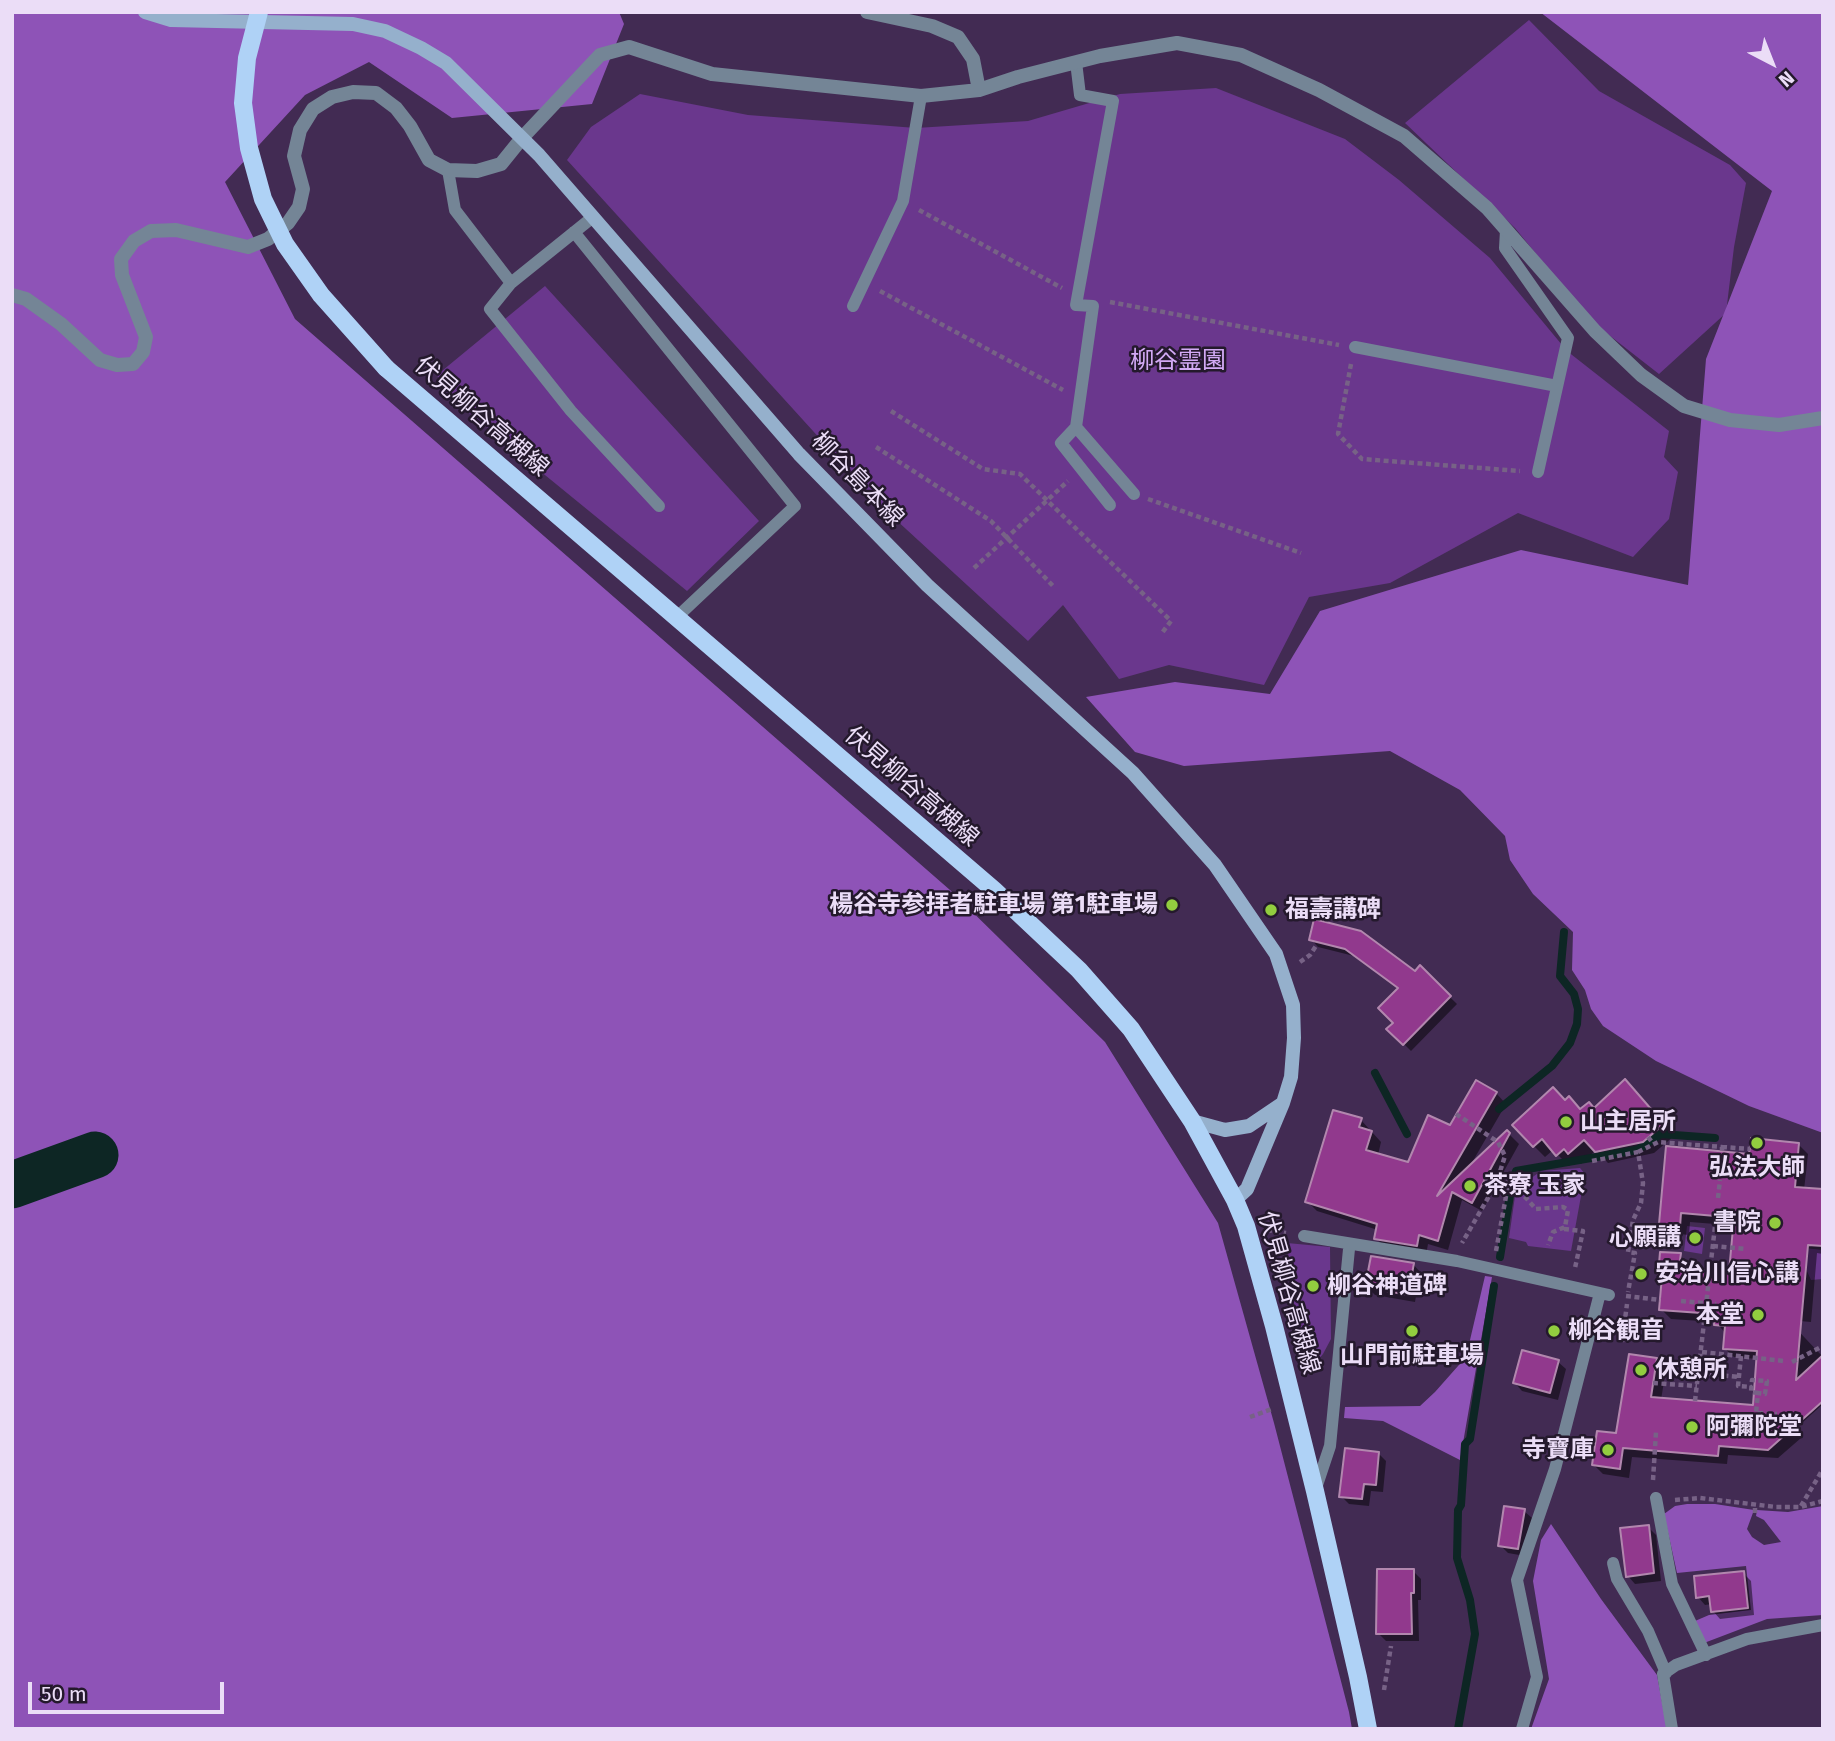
<!DOCTYPE html>
<meta charset="utf-8">
<style>
body{margin:0}
#map{position:relative;width:1835px;height:1741px;overflow:hidden;background:#422b53;font-family:"Fira Sans",sans-serif}
canvas{display:block}
.frame{position:absolute;inset:0;border:14px solid #ebddf7;pointer-events:none}
.north{position:absolute;left:1737px;top:28px;width:70px;height:70px;-webkit-text-stroke:5px #24192c;paint-order:stroke;rotate:138deg;font-size:19px;font-weight:700;line-height:28px;text-align:center;color:#ebddf7}
.north::after{content:'';display:block;margin:auto;width:24px;height:32px;background:#ebddf7;clip-path:polygon(50% 0,100% 100%,50% 72%,0 100%)}
.scale{position:absolute;left:28px;top:1682px;width:196px;height:32px;box-sizing:border-box;border:4px solid #ebddf7;border-top:0;padding-left:9px;font-size:21px;line-height:24px;white-space:nowrap;color:#ebddf7;-webkit-text-stroke:5px #24192c;paint-order:stroke}
</style>
<div id="map">
<canvas width="1835" height="1741"></canvas>
<div class="frame"></div>
<div class="north">N</div>
<div class="scale">50 m</div>
</div>
<script>
const c = document.querySelector('canvas').getContext('2d');
c.lineJoin = 'round';
function paint(path, color) { c.fillStyle = color; c.fill(path, 'evenodd'); }
const toPath = rows => new Path2D(rows.map(r => 'M' + r).join(''));
function trace(path, color, width, dash) { c.strokeStyle = color; c.lineWidth = width; c.lineCap = dash ? 'butt' : 'round'; c.setLineDash(dash || []); c.stroke(path); }
function drawText(font, color, halo, rows, align = 'center') {
  c.font = font + ' "Fira Sans","Noto Sans JP",sans-serif'; c.lineWidth = 5; c.setLineDash([]); c.textBaseline = 'middle'; c.strokeStyle = halo; c.fillStyle = color; for (const [text, x, y, turn = 0] of rows) {
    c.save(); c.translate(x, y); c.rotate((+turn || 0) * Math.PI / 180); c.textAlign = isNaN(turn) ? turn : align; if (halo) c.strokeText(text, 0, 0); c.fillText(text, 0, 0); c.restore();
  }
}
paint(toPath([
 [1529,20,1599,91,1730,165,1746,183,1734,247,1726,313,1659,374,1591,321,1515,228,1405,123],
 [1216,88,1345,139,1399,180,1490,258,1567,351,1669,431,1664,457,1678,472,1669,519,1633,557,1518,513,1390,583,1309,597,1264,685,1169,665,1119,679,1063,605,1028,641,882,507,567,160,591,127,640,94,748,115,916,128,1028,121,1120,94],
 [545,286,759,521,687,591,447,395,437,375],
 [1580,1168,1585,1174,1571,1251,1528,1246,1526,1242,1509,1238,1516,1189,1541,1171],
 [1687,1226,1705,1228,1702,1254,1684,1251],
 [1287,1243,1330,1247,1331,1339,1323,1354,1307,1373,1298,1339],
 [1795,1247,1823,1250,1823,1279,1811,1280,1806,1269,1793,1268]
]), '#6a378d');
paint(toPath([
 [12,12,619,12,624,24,592,104,452,118,369,62,305,95,225,182,295,319,950,890,1105,1042,1218,1223,1274,1423,1349,1712,1352,1729,12,1729],
 [1540,12,1823,12,1823,1133,1749,1106,1656,1061,1603,1026,1591,1009,1585,990,1572,970,1573,932,1533,894,1510,860,1505,836,1460,790,1390,751,1184,766,1135,752,1086,697,1175,682,1270,694,1320,611,1521,550,1688,585,1706,359,1772,191],
 [1485,1276,1492,1277,1460,1460,1383,1421,1344,1418,1345,1407,1420,1406,1435,1392,1466,1357],
 [1687,1504,1715,1504,1754,1510,1747,1529,1752,1537,1764,1545,1781,1542,1764,1520,1756,1516,1757,1510,1788,1512,1823,1506,1823,1615,1767,1619,1704,1643,1695,1621,1709,1615,1751,1610,1746,1566,1677,1573,1664,1514,1675,1506],
 [1551,1524,1601,1599,1657,1675,1667,1729,1531,1729,1549,1679,1533,1581,1541,1540]
]), '#8e53b7');
paint(toPath([
 [1315,921,1415,973,1420,968,1457,1004,1411,1051,1389,1029,1395,1023,1399,989,1354,956,1318,947,1311,939],
 [1496,1093,1506,1104,1470,1166,1507,1132,1519,1144,1482,1211,1462,1200,1448,1250,1428,1244,1426,1255,1386,1248,1376,1238,1378,1230,1317,1211,1307,1201,1361,1120,1381,1142,1378,1155,1409,1164,1451,1127],
 [1636,1093,1674,1136,1654,1153,1608,1163,1596,1150,1581,1164,1576,1159,1569,1166,1553,1150,1545,1157,1534,1146,1565,1101,1581,1111,1594,1110],
 [1799,1145,1808,1154,1804,1190,1823,1191,1823,1254,1817,1253,1811,1322,1788,1320,1823,1357,1823,1404,1793,1431,1801,1438,1778,1458,1728,1455,1727,1464,1632,1457,1629,1478,1603,1474,1594,1465,1618,1435,1656,1360,1666,1369,1661,1400,1755,1407,1758,1359,1734,1357,1724,1348,1726,1334,1716,1322,1671,1319,1661,1309,1663,1279,1659,1275,1680,1255,1689,1265,1689,1271,1731,1274,1734,1232,1728,1225,1690,1222,1689,1235,1671,1233,1661,1223,1751,1155],
 [1413,1264,1420,1272,1415,1302,1375,1295,1367,1287],
 [1558,1362,1566,1369,1558,1400,1522,1391,1515,1383],
 [1378,1453,1386,1461,1383,1492,1371,1491,1369,1506,1349,1504,1341,1496],
 [1524,1511,1532,1518,1525,1556,1508,1553,1500,1545],
 [1648,1527,1656,1535,1661,1581,1635,1584,1628,1576],
 [1413,1571,1421,1579,1421,1600,1418,1600,1419,1641,1386,1641,1378,1633],
 [1743,1573,1751,1581,1754,1615,1720,1619,1713,1611,1712,1604,1705,1605,1698,1597]
]), '#0007');
trace(toPath([
 [1375,1073,1407,1134],
 [1499,1109,1552,1066,1570,1043,1577,1024,1578,1009,1574,994,1560,976,1564,932],
 [1500,1257,1511,1189,1516,1171,1637,1150,1661,1134,1715,1138],
 [1458,1729,1475,1634,1470,1600,1457,1558,1458,1510,1461,1505,1465,1444,1470,1439,1494,1286]
]), '#0d2624', 8);
trace(toPath([
 [12,1185,95,1155]
]), '#0d2624', 47);
const building = toPath([
 [1314,919,1361,931,1415,971,1420,965,1451,996,1403,1045,1386,1029,1393,1023,1378,1008,1398,988,1345,949,1309,940,1314,919],
 [1625,1079,1664,1124,1643,1142,1595,1152,1584,1140,1568,1154,1564,1149,1556,1156,1542,1139,1533,1147,1512,1125,1553,1087,1565,1100,1569,1096,1580,1109,1589,1102,1594,1108,1625,1079],
 [1476,1080,1497,1092,1437,1196,1507,1130,1510,1133,1472,1203,1452,1192,1438,1241,1419,1235,1417,1246,1374,1239,1377,1224,1305,1202,1333,1110,1362,1118,1359,1127,1372,1131,1366,1150,1408,1162,1428,1115,1450,1125,1476,1080],
 [1751,1138,1799,1143,1795,1187,1823,1189,1823,1246,1808,1245,1796,1380,1823,1355,1823,1401,1768,1450,1719,1446,1718,1456,1623,1448,1620,1469,1592,1465,1597,1431,1616,1433,1629,1354,1657,1358,1651,1397,1753,1405,1757,1351,1723,1349,1725,1326,1714,1325,1715,1314,1659,1310,1662,1276,1658,1276,1660,1252,1681,1253,1679,1268,1729,1272,1733,1228,1727,1227,1727,1217,1681,1213,1680,1227,1659,1224,1666,1146,1749,1154,1751,1138],
 [1371,1256,1414,1263,1408,1295,1365,1287,1371,1256],
 [1522,1350,1559,1360,1550,1393,1513,1383,1522,1350],
 [1345,1448,1379,1452,1376,1485,1364,1484,1362,1499,1339,1497,1345,1448],
 [1504,1506,1525,1509,1518,1549,1498,1546,1504,1506],
 [1649,1525,1654,1573,1626,1577,1620,1528,1649,1525],
 [1377,1569,1414,1569,1414,1593,1411,1593,1412,1634,1376,1634,1377,1569],
 [1744,1571,1748,1608,1711,1612,1709,1596,1696,1598,1694,1576,1744,1571]
]);
paint(building, '#91398d');
trace(building, '#b287ae', 2);
trace(toPath([
 [919,210,1062,288],
 [880,291,1063,390],
 [1110,302,1339,345],
 [1351,364,1338,434,1362,459,1520,471],
 [891,411,983,469,1020,474,1171,621,1162,633],
 [876,447,991,521,1054,587],
 [1148,499,1301,553],
 [974,568,1068,481],
 [1300,962,1310,955,1316,946],
 [1456,1114,1498,1142,1505,1156,1496,1184,1462,1243],
 [1648,1137,1653,1143],
 [1722,1147,1750,1149],
 [1638,1152,1658,1142,1722,1147,1722,1151],
 [1592,1161,1638,1152,1643,1183,1641,1203,1633,1220,1628,1252,1635,1253,1628,1292],
 [1499,1176,1508,1178,1536,1209,1563,1207,1568,1210,1565,1227,1553,1232,1548,1245],
 [1485,1178,1496,1184],
 [1718,1198,1720,1180],
 [1717,1218,1727,1219],
 [1564,1229,1583,1231,1575,1268],
 [1267,1230,1286,1233],
 [1713,1246,1746,1249],
 [1496,1251,1509,1180],
 [1626,1296,1660,1300],
 [1681,1301,1716,1304],
 [1622,1342,1627,1304],
 [1702,1352,1784,1361],
 [1741,1356,1738,1386,1752,1387],
 [1792,1362,1823,1346],
 [1698,1373,1739,1377],
 [1653,1383,1697,1386],
 [1758,1393,1751,1392,1752,1380,1767,1381,1765,1394,1758,1393,1756,1413,1777,1414],
 [1695,1401,1717,1209],
 [1250,1417,1272,1409],
 [1653,1480,1656,1432],
 [1675,1500,1700,1498,1776,1507,1800,1507,1823,1501],
 [1801,1506,1823,1469],
 [1755,1513,1755,1505],
 [1384,1690,1391,1646]
]), '#776286', 4.5, [5, 3.5]);
trace(toPath([
 [1076,62,1080,95,1113,101,1076,305,1093,306,1076,427,1134,494],
 [448,170,455,210,511,283,490,309,571,411,659,506],
 [1506,230,1505,248,1568,338,1538,472],
 [574,232,795,506,677,617],
 [511,283,593,217],
 [853,306,903,201,921,96],
 [1355,347,1557,386],
 [1076,427,1061,443,1110,505],
 [1304,1236,1457,1261,1609,1295],
 [1315,1491,1330,1446,1349,1249],
 [1656,1498,1672,1584,1706,1655],
 [1613,1563,1617,1579,1648,1631,1666,1673],
 [1522,1729,1537,1677,1517,1580,1555,1469,1600,1293],
 [1672,1729,1663,1674,1676,1665,1747,1639,1823,1625]
]), '#748596', 12);
trace(toPath([
 [867,12,932,26,958,37,973,59,979,90],
 [12,295,26,299,61,324,100,360,117,365,133,364,143,352,146,337,122,275,121,259,134,241,151,231,176,230,248,247,268,239,288,223,299,207,303,189,294,156,300,130,313,109,332,97,353,92,376,93,396,108,410,126,429,160,448,170,477,171,501,164,522,138,600,55,629,47,712,74,921,96,979,90,1018,77,1100,56,1177,43,1241,55,1319,90,1404,136,1487,208,1595,331,1641,375,1684,406,1730,420,1779,425,1823,418]
]), '#748596', 14);
trace(toPath([
 [145,12,171,20,353,24,385,31,421,48,446,63,539,155,799,454,927,585,1133,773,1215,865,1276,954,1293,1005,1294,1038,1291,1077,1283,1103,1247,1189,1235,1200],
 [1192,1121,1225,1130,1249,1126,1283,1103]
]), '#95b0cc', 14);
trace(toPath([
 [386,368,994,890,1079,970,1131,1029,1192,1121,1235,1200,1246,1226,1274,1326,1315,1491,1358,1677,1368,1729]
]), '#afd2f6', 18);
trace(toPath([
 [259,12,247,58,243,103,249,148,263,199,285,244,321,295,386,368]
]), '#afd2f6', 18);
for (const [x, y, r, color] of [
 [1172,905,7,"#92cd3f"],
 [1271,910,7,"#92cd3f"],
 [1566,1122,7,"#92cd3f"],
 [1757,1143,7,"#92cd3f"],
 [1470,1186,7,"#92cd3f"],
 [1775,1223,7,"#92cd3f"],
 [1695,1238,7,"#92cd3f"],
 [1641,1274,7,"#92cd3f"],
 [1313,1286,7,"#92cd3f"],
 [1758,1315,7,"#92cd3f"],
 [1412,1331,7,"#92cd3f"],
 [1554,1331,7,"#92cd3f"],
 [1641,1370,7,"#92cd3f"],
 [1692,1427,7,"#92cd3f"],
 [1608,1450,7,"#92cd3f"]
]) { const dot = new Path2D(); dot.arc(x, y, r, 0, 2 * Math.PI); c.fillStyle = color; c.fill(dot); trace(dot, '#24192c', 2.5); }
drawText('24px', '#d3aaf5', '#24192c', [
 ["柳谷霊園",1178,361]
]);
drawText('24px', '#ebddf7', '#24192c', [
 ["伏見柳谷高槻線",481,417,41],
 ["柳谷島本線",857,480,46],
 ["伏見柳谷高槻線",911,787,41],
 ["伏見柳谷高槻線",1288,1293,74]
]);
drawText('bold 24px', '#ebddf7', '#24192c', [
 ["楊谷寺参拝者駐車場 第1駐車場",1158,905,"right"],
 ["福壽講碑",1285,910],
 ["山主居所",1580,1122],
 ["弘法大師",1757,1168,"center"],
 ["茶寮 玉家",1484,1186],
 ["書院",1761,1223,"right"],
 ["心願講",1681,1238,"right"],
 ["安治川信心講",1655,1274],
 ["柳谷神道碑",1327,1286],
 ["本堂",1744,1315,"right"],
 ["柳谷観音",1568,1331],
 ["山門前駐車場",1412,1356,"center"],
 ["休憩所",1655,1370],
 ["阿彌陀堂",1706,1427],
 ["寺寶庫",1594,1450,"right"]
], 'left');
</script>
